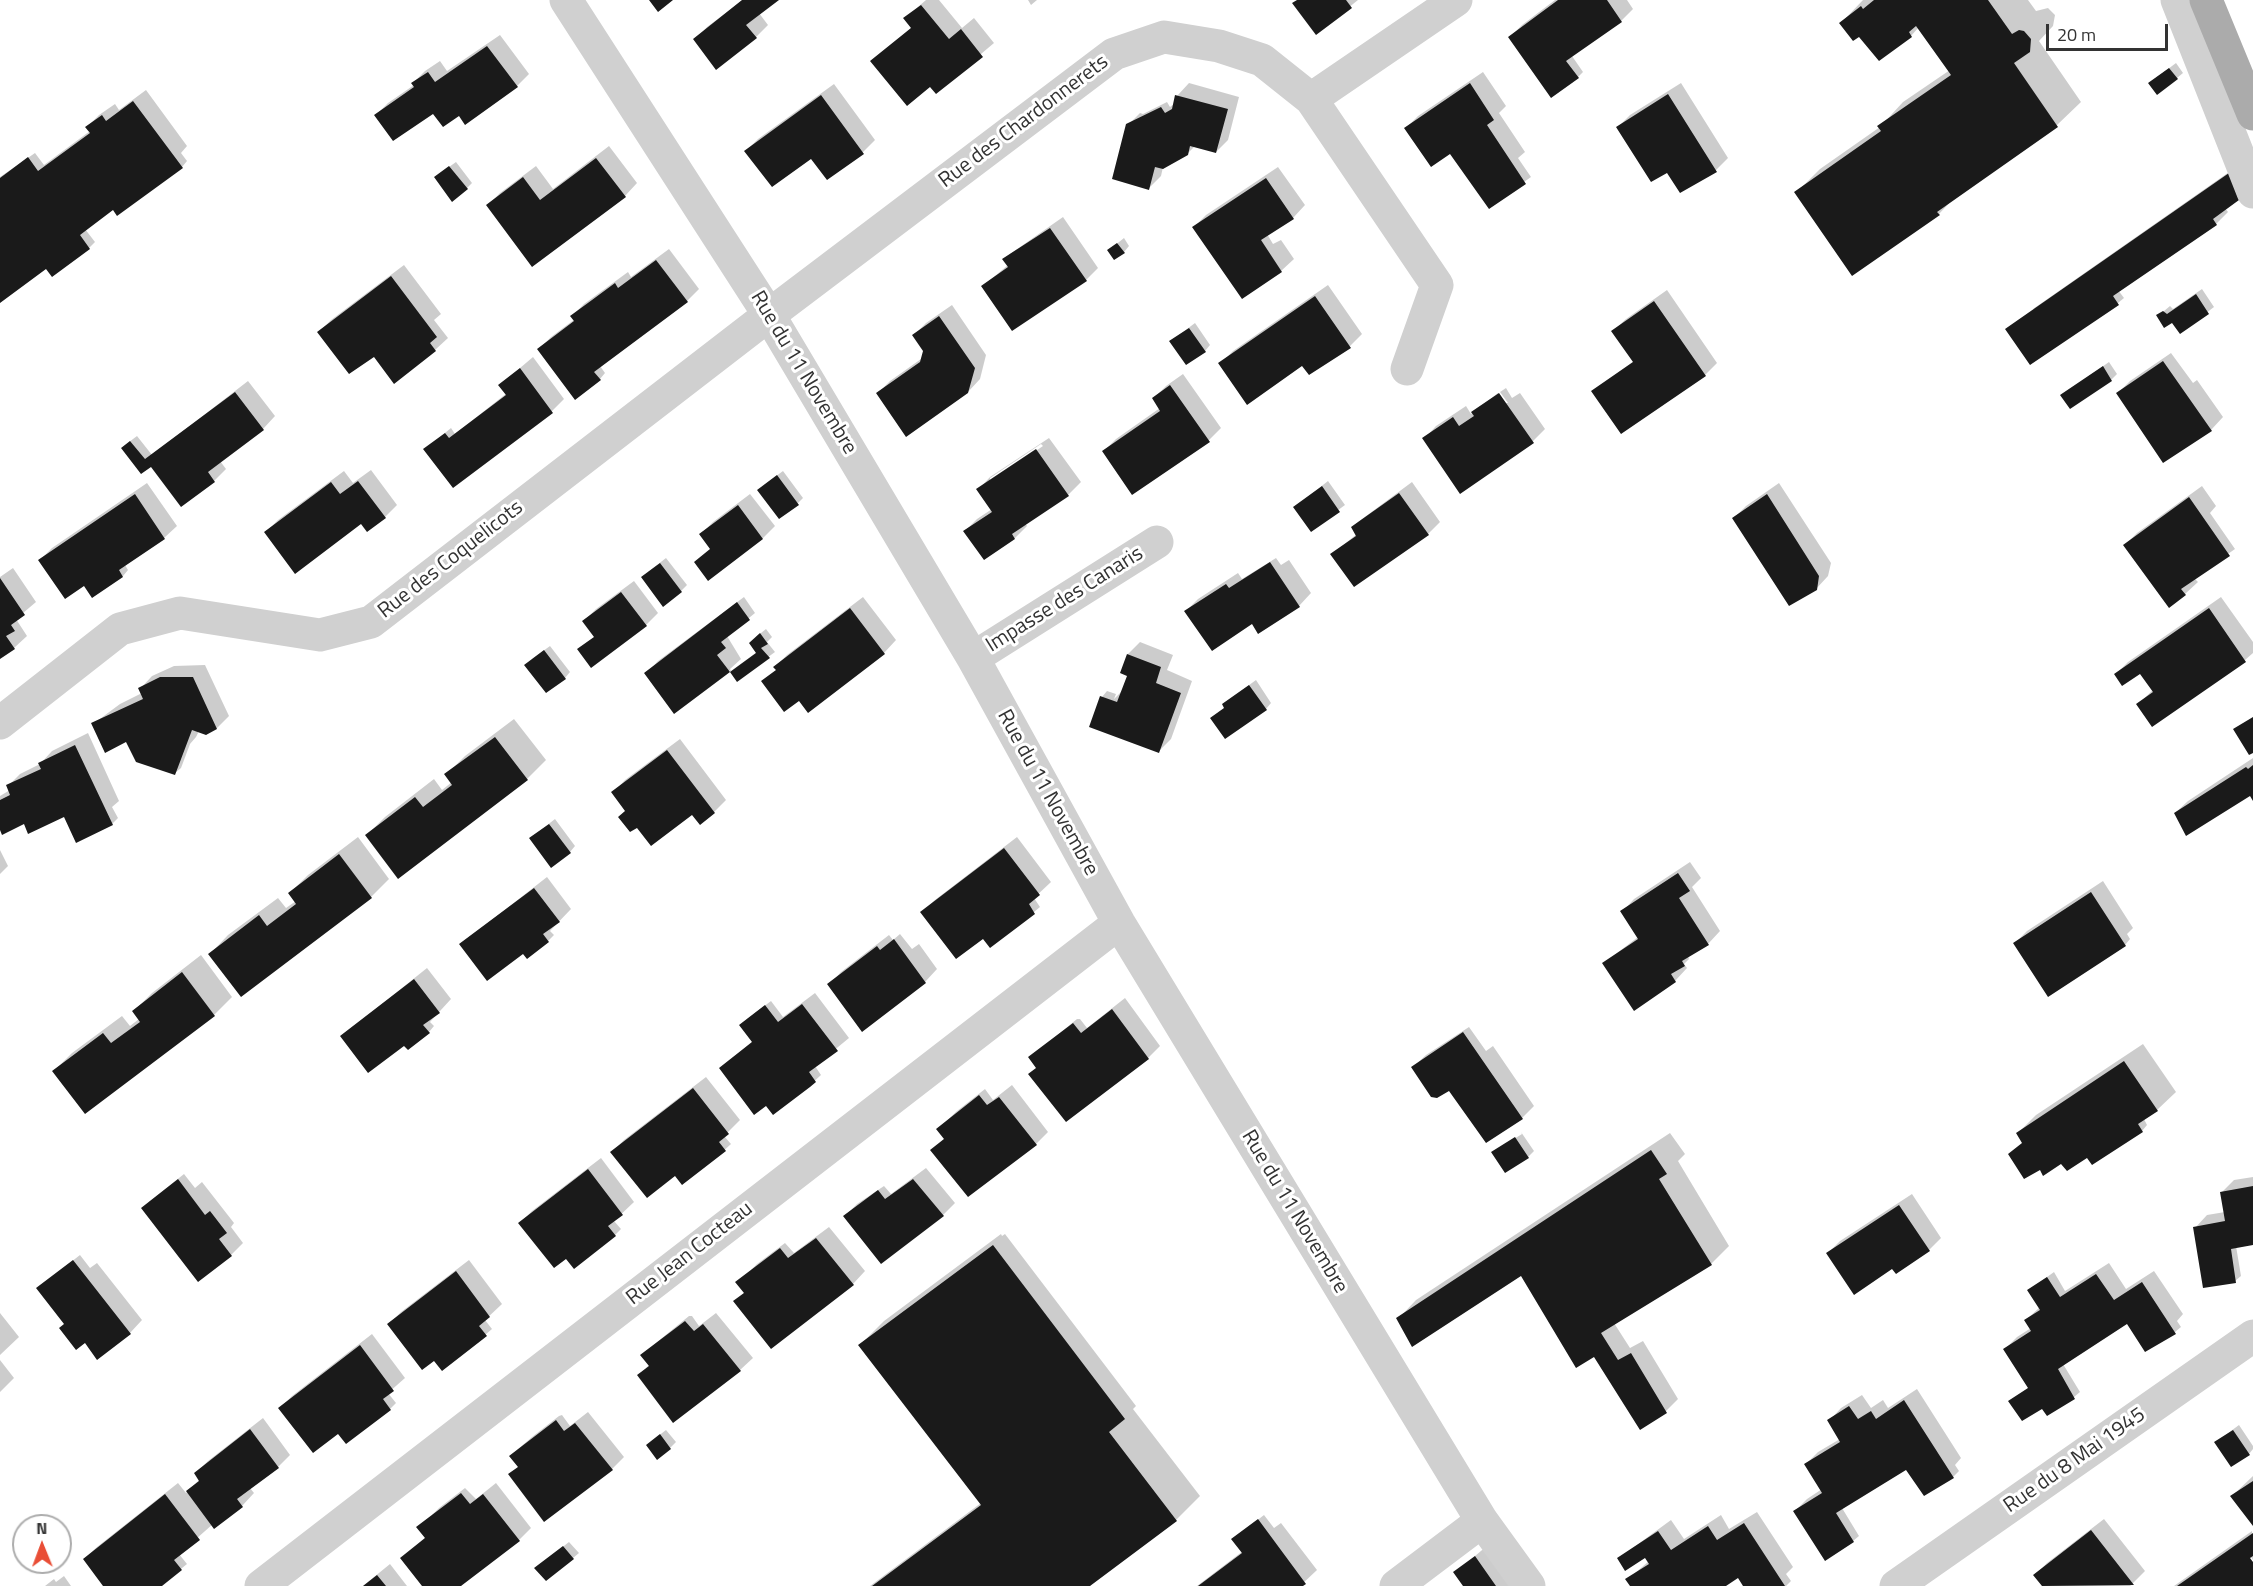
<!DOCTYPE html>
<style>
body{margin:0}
#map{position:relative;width:2253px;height:1586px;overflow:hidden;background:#fff;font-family:"Titillium Web",sans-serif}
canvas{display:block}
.north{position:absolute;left:12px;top:1514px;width:60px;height:60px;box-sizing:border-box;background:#fff;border:2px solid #adadad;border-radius:50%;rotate:359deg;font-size:16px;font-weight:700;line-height:24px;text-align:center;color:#333}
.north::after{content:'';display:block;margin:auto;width:21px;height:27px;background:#e94e36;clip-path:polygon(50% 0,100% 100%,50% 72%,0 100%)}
.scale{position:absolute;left:2046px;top:24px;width:122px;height:27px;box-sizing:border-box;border:3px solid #333;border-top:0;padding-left:8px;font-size:18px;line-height:21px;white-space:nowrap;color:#333;-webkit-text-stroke:4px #fff;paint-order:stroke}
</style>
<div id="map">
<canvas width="2253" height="1586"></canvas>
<div class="north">N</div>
<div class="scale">20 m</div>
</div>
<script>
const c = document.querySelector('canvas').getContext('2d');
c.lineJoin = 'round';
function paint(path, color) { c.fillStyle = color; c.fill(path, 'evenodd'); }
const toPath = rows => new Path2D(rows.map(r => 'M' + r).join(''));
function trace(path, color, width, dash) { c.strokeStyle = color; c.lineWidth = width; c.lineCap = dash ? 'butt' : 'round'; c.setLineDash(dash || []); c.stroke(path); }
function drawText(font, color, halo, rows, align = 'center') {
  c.font = font + ' "Titillium Web",sans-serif'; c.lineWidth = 6; c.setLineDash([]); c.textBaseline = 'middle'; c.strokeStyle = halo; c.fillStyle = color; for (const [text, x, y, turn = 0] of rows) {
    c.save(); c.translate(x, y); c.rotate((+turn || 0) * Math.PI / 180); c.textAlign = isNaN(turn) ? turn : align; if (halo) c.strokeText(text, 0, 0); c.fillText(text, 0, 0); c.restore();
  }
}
paint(toPath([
 [743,0,776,0,759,13,768,25,756,37,695,40,707,27],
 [926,0,939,0,962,28,974,18,994,43,936,92,892,45,912,27,905,18],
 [1028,0,1037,0,1031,5],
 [1298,0,1358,0,1317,33],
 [1555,0,1627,0,1633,9,1621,21,1572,56,1583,72,1578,77,1510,37,1522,25],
 [1863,0,2028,0,2036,11,2048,8,2055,15,2053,26,2039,41,2081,102,2057,125,1956,196,1939,214,1796,193,1820,169,1880,127,1903,102,1950,70,1919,27,1911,36,1860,35,1841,23],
 [500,35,529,74,517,86,465,123,459,114,434,112,376,115,388,103,414,85,413,83,425,71,440,61,447,71],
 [2176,63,2183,73,2177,78,2156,78],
 [1483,72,1506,106,1499,113,1525,152,1518,158,1531,177,1489,207,1451,152,1406,128,1418,116],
 [1189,83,1239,97,1228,140,1216,152,1195,146,1188,153,1163,167,1161,176,1149,188,1127,126,1140,113,1143,114,1167,102,1170,107,1174,104,1177,96],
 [1681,83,1728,158,1716,170,1680,191,1668,171,1618,127,1630,115],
 [834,84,875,140,863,152,811,156,746,151,758,139],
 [146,90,187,146,181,153,187,161,182,167,114,208,85,229,95,242,89,248,47,267,0,301,0,177,35,153,44,165,90,131,87,127,99,115,115,104,119,110],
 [609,146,637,183,625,196,488,205,500,193,536,166,553,189],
 [456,162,472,183,467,188,442,172],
 [2242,163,2225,208,2228,212,2216,224,2118,290,2124,298,2118,303,2033,309],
 [1278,167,1305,205,1293,218,1267,234,1273,244,1281,240,1294,259,1281,271,1242,297,1194,227,1206,215],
 [1063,217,1098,268,1086,280,1013,329,983,286,1008,265,1010,254],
 [1124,238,1129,246,1124,252,1109,250],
 [669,249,699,289,687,301,600,366,605,373,600,379,539,349,551,337,575,319,572,316,584,304,628,272,631,277],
 [404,265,441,314,434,320,448,338,435,350,394,382,374,354,319,332,331,320],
 [1328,285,1362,334,1350,346,1303,364,1220,364,1233,351],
 [2202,289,2214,307,2181,332,2173,321,2158,316,2170,306,2173,309],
 [1667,290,1717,363,1705,375,1593,391,1634,361,1613,331,1626,319],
 [952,305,986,355,980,379,968,392,878,393,890,381,921,359,925,351,914,335,926,323],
 [1195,323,1210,345,1205,351,1171,341],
 [2171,353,2193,383,2197,380,2223,417,2211,430,2117,394,2130,381],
 [533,357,564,399,552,411,453,486,429,446,451,428,455,434,507,393,500,385],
 [2109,362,2117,374,2111,380,2062,395],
 [1183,374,1221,428,1209,440,1104,451,1116,439,1160,408,1154,398,1166,386],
 [248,381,275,416,263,429,220,461,226,469,214,481,151,465,142,472,129,442,137,436,152,455],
 [1506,388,1512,398,1520,393,1545,429,1533,441,1424,439,1436,426,1466,406,1471,414,1498,393,1504,403,1508,403,1500,392],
 [1049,438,1081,482,1068,495,1025,523,1027,526,1015,538,984,558,965,531,977,519,992,509,978,490,990,477],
 [1041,444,1043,446,990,482,990,478],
 [371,470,397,505,385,517,362,522,266,532,278,520,344,471,353,483],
 [783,471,803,498,798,503,764,485],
 [1328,481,1345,505,1311,530,1295,507],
 [1412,482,1440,522,1428,534,1332,554,1357,534,1353,527,1358,522],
 [147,483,177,526,164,538,125,565,128,570,123,576,93,596,85,584,40,560,52,548],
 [1779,483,1831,563,1828,576,1816,589,1734,518,1746,506],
 [2202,486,2216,506,2210,513,2235,549,2194,578,2198,582,2185,594,2169,606,2125,545,2137,533],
 [750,494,775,526,763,538,708,579,712,549,701,534,713,522],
 [666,558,687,585,681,591,648,572],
 [1276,558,1281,565,1289,560,1311,593,1299,606,1253,622,1186,611,1198,599,1238,573,1242,579],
 [13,568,36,602,16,619,27,636,14,648,0,658,0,577],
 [634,581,658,613,646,625,585,644,596,636,584,621,596,609],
 [744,597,755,613,727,636,741,659,730,669,731,671,757,652,756,637,766,629,772,637,767,642,775,652,737,680,729,670,675,712,646,674,658,661],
 [863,597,896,640,884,653,799,699,775,667,787,655],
 [2221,597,2253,642,2253,653,2245,660,2152,725,2138,704,2153,690,2141,672,2116,674,2128,662],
 [1140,642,1173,655,1167,670,1192,681,1171,739,1158,752,1102,697,1107,691,1116,694,1114,699,1123,690,1129,675,1122,672,1128,654],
 [550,646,570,672,565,678,532,659],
 [205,665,229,716,217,728,206,733,199,731,196,737,190,744,181,768,175,773,127,740,93,724,120,704,142,693,140,689,152,676,174,666],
 [1256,680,1271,703,1266,709,1230,699],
 [514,719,546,760,527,779,398,877,367,835,385,817,434,779,442,790,452,782,446,775,465,756],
 [88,733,119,801,112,807,118,818,112,824,65,815,0,827,0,796,10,790,8,786,20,774,40,764,52,751],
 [680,739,726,800,714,812,626,810,613,793,625,780],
 [2253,758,2253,799,2250,794,2175,813,2188,801],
 [555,819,575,846,570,852,537,833],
 [358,837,389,879,371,897,210,954,228,935,278,898,286,908,296,901,290,893,308,875],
 [1017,837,1051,882,1034,898,1040,907,1034,912,991,946,984,937,922,912,935,900],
 [0,850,8,866,0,874],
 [1690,862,1701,878,1692,887,1720,931,1708,944,1688,956,1689,959,1684,964,1687,968,1675,981,1604,963,1638,937,1622,912,1634,899],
 [547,877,571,909,550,931,554,935,548,941,524,952,461,944],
 [2103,881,2133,928,2127,934,2130,939,2125,945,2015,943,2027,931],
 [900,934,912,949,919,944,937,969,925,982,862,1030,829,985,841,972,889,935,893,940],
 [201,955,232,997,214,1015,85,1112,54,1071,72,1053,122,1016,130,1026,139,1019,134,1011,152,993],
 [427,968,451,999,430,1022,434,1026,429,1032,362,1020],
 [815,993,849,1038,815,1066,821,1075,809,1086,766,1104,721,1068,753,1041,747,1019,771,1001,783,1017],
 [1125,998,1160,1046,1148,1058,1043,1047,1077,1019,1080,1019,1087,1028],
 [1469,1027,1486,1051,1493,1046,1534,1106,1522,1118,1486,1141,1450,1088,1413,1067,1426,1055],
 [2143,1044,2176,1092,2157,1110,2144,1119,2147,1125,2142,1131,2095,1153,2061,1162,2010,1154,2024,1142,2018,1133,2036,1115],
 [706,1077,740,1120,724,1136,731,1144,718,1156,675,1173,612,1152,624,1140],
 [1012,1085,1048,1132,1036,1144,932,1150,945,1138,938,1129,957,1111,985,1089,993,1100],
 [1521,1132,1534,1151,1528,1157,1493,1152,1522,1134],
 [1670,1133,1685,1154,1678,1161,1729,1246,1711,1264,1614,1323,1630,1348,1643,1341,1678,1399,1666,1411,1640,1428,1595,1354,1522,1274,1398,1319,1416,1300],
 [601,1158,634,1202,614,1221,621,1229,615,1235,608,1241,520,1223,532,1211],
 [926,1168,955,1203,943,1215,845,1216,857,1204,884,1186,891,1194],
 [184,1174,195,1188,202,1182,234,1223,231,1227,243,1243,231,1255,149,1202],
 [2253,1177,2253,1243,2236,1246,2241,1276,2235,1281,2195,1228,2207,1215,2225,1212,2221,1193,2234,1180],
 [1912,1194,1941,1238,1929,1250,1896,1272,1892,1266,1828,1253,1840,1241],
 [829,1227,865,1271,853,1284,771,1347,735,1301,745,1292,751,1270,757,1264,785,1243,794,1253],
 [1001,1234,1002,1236,1005,1234,1136,1406,1133,1409,1200,1496,1176,1520,1088,1586,870,1586,981,1503,860,1345,884,1321],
 [80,1255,90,1268,97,1263,142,1320,130,1333,85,1341,66,1323,44,1283],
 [469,1260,502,1304,485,1320,492,1329,478,1341,389,1324,401,1312],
 [2109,1263,2126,1289,2154,1271,2183,1314,2177,1321,2181,1327,2175,1332,2128,1322,2063,1364,2080,1392,2074,1397,2043,1406,2010,1401,2030,1387,2005,1349,2017,1337,2031,1328,2026,1320,2040,1307,2029,1290,2054,1272,2065,1291],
 [0,1313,19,1337,0,1355],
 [716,1313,753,1358,740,1370,639,1375,649,1365,655,1344,662,1338,689,1316,692,1316,699,1326],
 [372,1334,405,1378,388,1393,396,1403,390,1409,280,1408,292,1396],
 [0,1360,14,1378,0,1392],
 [1917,1389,1961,1458,1955,1465,1959,1471,1953,1477,1907,1468,1842,1508,1859,1536,1853,1541,1795,1511,1807,1499,1822,1489,1806,1464,1818,1452,1840,1439,1829,1421,1841,1408,1862,1395,1871,1408,1883,1400,1888,1408],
 [588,1412,624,1457,612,1469,510,1475,519,1466,517,1450,532,1437,559,1416,562,1415,570,1426],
 [263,1418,290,1455,278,1467,250,1488,254,1493,242,1506,215,1527,213,1524,179,1554,187,1564,160,1586,105,1586,84,1559,97,1547,178,1483,186,1493,200,1479,196,1473,208,1461],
 [2239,1425,2253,1446,2253,1449,2249,1454,2216,1442],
 [666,1430,676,1442,670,1448,653,1440],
 [2253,1476,2253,1524,2232,1496],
 [496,1483,531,1528,519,1540,459,1586,424,1586,402,1558,426,1537,432,1515,439,1508,465,1488,476,1499],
 [1757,1512,1793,1567,1786,1574,1791,1581,1786,1586,1745,1586,1739,1576,1723,1586,1631,1586,1627,1580,1649,1561,1645,1556,1619,1558,1671,1520,1684,1539,1721,1515,1729,1529],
 [1264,1515,1274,1528,1281,1523,1317,1570,1300,1586,1197,1586,1243,1551,1233,1539],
 [2104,1519,2145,1571,2130,1586,2043,1586,2035,1575,2047,1563],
 [2252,1531,2253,1560,2250,1556,2248,1558,2253,1565,2253,1586,2174,1586],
 [569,1542,579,1553,573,1558,542,1563],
 [1488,1545,1516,1586,1465,1586,1455,1573],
 [390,1564,407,1586,362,1586,363,1586],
 [64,1576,71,1586,45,1586,54,1579,56,1582]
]), '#0003');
paint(toPath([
 [649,0,673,0,658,12],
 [742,0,779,0,746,25,757,38,716,70,693,39],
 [1297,0,1346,0,1352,8,1316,35,1292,3],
 [1558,0,1607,0,1622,22,1566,61,1579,78,1551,98,1508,37],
 [1874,0,1988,0,2012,34,2019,30,2024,31,2031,39,2030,52,2014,63,2058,127,1937,212,1940,215,1852,276,1794,192,1881,131,1877,126,1951,75,1916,26,1909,32,1912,37,1879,61,1859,37,1853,41,1839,23,1861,6,1863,9],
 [921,5,949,39,961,29,983,57,936,94,930,87,907,106,870,61,911,28,903,18],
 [487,46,518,87,465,125,459,116,443,127,433,114,393,141,374,115,414,87,411,83,428,72,435,82],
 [2169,68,2178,79,2157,95,2148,83],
 [1470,83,1494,120,1487,125,1526,184,1489,209,1450,154,1431,167,1404,128],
 [1668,94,1717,172,1680,193,1667,173,1651,182,1616,127],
 [821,95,864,154,827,180,811,159,772,187,744,151],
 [1175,95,1228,109,1216,153,1190,146,1188,155,1163,169,1155,167,1149,190,1112,179,1126,124,1161,107,1165,113,1172,109],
 [133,101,183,168,117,216,113,210,80,235,90,249,52,277,46,269,0,303,0,178,28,157,38,171,90,133,85,127,102,115,106,121],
 [596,158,626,197,532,267,486,205,523,177,540,200],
 [449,166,468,189,452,202,434,177],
 [2229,173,2239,200,2213,219,2217,225,2113,296,2119,305,2030,365,2005,329],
 [1266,178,1294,219,1261,240,1282,272,1242,299,1192,227],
 [1050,228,1087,281,1012,331,981,286,1008,267,1002,259],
 [1117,243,1125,253,1114,260,1107,250],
 [656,260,688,302,594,372,601,380,575,400,537,349,574,321,570,316,592,300,615,283,618,288],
 [391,276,437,337,430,343,436,351,394,384,374,357,349,374,317,332],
 [2196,294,2209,314,2180,334,2172,323,2164,328,2156,315,2163,311,2167,314],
 [1315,296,1351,348,1309,375,1302,366,1247,405,1218,363],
 [1654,301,1706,376,1621,434,1591,391,1633,362,1611,331],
 [939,316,975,368,968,393,906,437,876,393,920,362,923,351,912,335],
 [1189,328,1206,352,1186,365,1169,341],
 [2163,361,2212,431,2163,463,2116,393],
 [2103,366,2112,381,2070,409,2060,395],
 [520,368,553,413,453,488,423,449,445,433,449,438,506,395,498,385],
 [1170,385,1210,442,1132,495,1102,451,1160,411,1152,398],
 [235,392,264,430,208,472,215,482,181,507,151,467,141,474,121,448,130,441,145,459],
 [1499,393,1534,443,1460,494,1422,438,1453,417,1459,426,1474,416,1471,412],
 [1036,449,1069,496,1012,534,1015,539,984,560,963,531,992,512,976,489],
 [777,475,799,505,779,519,757,490],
 [358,481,386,518,367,532,361,524,295,574,264,532,331,482,340,494],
 [1322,486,1340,512,1311,532,1293,507],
 [1399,493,1429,535,1354,587,1330,554,1356,536,1351,527],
 [135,494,165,539,119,570,123,577,92,598,84,586,65,599,38,560],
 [1767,494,1819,576,1817,590,1789,606,1732,518],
 [2189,497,2230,556,2181,589,2186,595,2169,608,2123,545],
 [738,505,763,539,708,581,694,562,710,549,699,534],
 [1270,562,1300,607,1258,634,1252,624,1212,651,1184,611,1226,584,1229,588],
 [660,563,682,592,663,607,641,577],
 [0,578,25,615,11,625,15,631,6,636,15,649,0,659],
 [621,592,647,626,591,668,577,649,594,637,582,621],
 [737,602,750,620,721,642,726,648,717,655,730,672,756,653,749,643,760,633,768,644,761,648,770,658,737,682,730,672,674,714,644,673],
 [850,608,885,654,808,713,799,701,784,712,761,681,776,670,773,667],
 [2209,608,2246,662,2152,727,2136,704,2153,692,2140,674,2122,686,2114,674],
 [544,650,566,679,546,693,524,665],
 [1127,654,1161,667,1156,683,1181,693,1159,753,1089,727,1100,696,1117,702,1127,676,1120,673],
 [160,677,193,677,217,729,206,735,192,730,175,775,136,762,126,742,105,753,91,723,143,699,138,688],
 [1249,685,1267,710,1225,739,1210,718,1224,708,1222,704],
 [2253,717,2253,753,2249,755,2233,729],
 [495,737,528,780,398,879,365,835,415,797,423,807,452,785,444,774],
 [75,745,113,825,76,843,64,817,28,834,24,824,2,835,0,830,0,800,10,795,6,785,41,769,38,763],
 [667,750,715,813,700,825,692,815,651,846,637,828,630,832,618,817,625,811,611,792],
 [2253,765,2253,801,2250,796,2186,836,2174,813,2246,767,2248,769],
 [549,824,571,853,551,868,529,838],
 [1004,848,1040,895,1029,904,1035,914,990,948,983,939,956,959,920,912],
 [339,854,372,898,241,997,208,954,259,915,267,926,296,904,288,893],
 [1678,873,1690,891,1679,898,1709,945,1682,961,1685,966,1671,974,1676,982,1634,1011,1602,963,1638,939,1620,911],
 [534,888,560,922,543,934,549,942,527,959,523,954,487,981,459,944],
 [2091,892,2126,946,2048,997,2013,943],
 [894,939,926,983,862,1032,827,984,877,946,880,950],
 [182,972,215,1016,85,1114,52,1071,103,1033,111,1043,140,1022,132,1011],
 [414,979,440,1013,423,1025,430,1033,408,1050,404,1046,368,1073,340,1036],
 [802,1004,838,1051,809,1072,816,1082,810,1087,773,1115,766,1106,754,1115,719,1068,752,1042,739,1025,765,1005,778,1022],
 [1112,1009,1149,1059,1066,1122,1028,1074,1036,1068,1028,1057,1073,1023,1081,1033],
 [1463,1032,1523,1119,1486,1143,1449,1091,1437,1098,1431,1097,1411,1067],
 [2124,1061,2158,1111,2138,1124,2143,1132,2092,1165,2087,1158,2067,1171,2061,1164,2043,1176,2040,1170,2024,1179,2008,1154,2022,1143,2016,1133],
 [693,1088,729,1134,719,1142,726,1151,682,1185,675,1176,647,1198,610,1152],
 [979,1095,987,1105,999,1097,1037,1145,968,1197,930,1150,944,1139,936,1129],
 [1515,1137,1529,1158,1505,1173,1491,1152],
 [1651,1150,1667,1174,1659,1179,1712,1265,1601,1333,1618,1360,1631,1353,1667,1413,1640,1430,1594,1357,1576,1368,1521,1276,1412,1347,1396,1318],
 [588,1169,623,1215,608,1226,616,1236,574,1269,566,1259,554,1268,518,1223],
 [178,1179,205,1215,210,1211,227,1233,219,1239,232,1256,198,1282,141,1208],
 [913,1179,944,1216,881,1264,843,1216,878,1190,885,1199],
 [2253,1186,2253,1245,2231,1249,2236,1283,2203,1288,2193,1227,2225,1221,2220,1192],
 [1899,1205,1930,1251,1896,1274,1892,1269,1854,1295,1826,1253],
 [816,1238,854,1285,771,1349,733,1301,744,1293,735,1282,780,1248,788,1258],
 [993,1245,1125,1419,1109,1432,1177,1521,1090,1586,872,1586,981,1505,858,1345],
 [73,1260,131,1334,97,1360,85,1343,76,1350,59,1328,64,1324,36,1288],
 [456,1271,490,1317,479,1326,487,1336,442,1371,434,1361,422,1370,387,1324],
 [2096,1274,2114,1300,2142,1282,2176,1334,2145,1352,2127,1324,2058,1369,2075,1399,2047,1416,2042,1409,2022,1421,2008,1401,2028,1388,2003,1349,2031,1331,2024,1320,2040,1310,2027,1290,2047,1277,2060,1297],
 [685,1321,694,1331,703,1324,741,1371,673,1423,637,1375,649,1366,640,1355],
 [360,1345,394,1391,383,1399,391,1410,346,1444,338,1434,313,1453,278,1408],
 [1904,1400,1954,1478,1924,1496,1906,1470,1836,1513,1854,1542,1825,1561,1793,1511,1822,1493,1804,1464,1840,1442,1827,1420,1849,1406,1858,1419,1871,1411,1876,1419],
 [556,1420,564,1431,575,1423,613,1470,544,1522,508,1474,518,1467,509,1456],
 [250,1429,279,1468,237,1499,243,1507,214,1529,186,1491,199,1481,194,1473],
 [2233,1430,2250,1455,2231,1467,2214,1442],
 [660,1434,671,1449,657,1460,646,1445],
 [2253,1481,2253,1526,2230,1496],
 [461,1493,470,1504,483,1494,520,1541,461,1586,422,1586,400,1558,425,1538,416,1527],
 [165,1494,200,1540,174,1560,182,1570,162,1586,103,1586,83,1559],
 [1258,1519,1306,1584,1303,1586,1198,1586,1242,1553,1231,1539],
 [1744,1523,1785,1586,1743,1586,1738,1578,1726,1586,1630,1586,1625,1579,1649,1564,1645,1558,1625,1571,1617,1558,1658,1531,1671,1550,1708,1526,1717,1540],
 [2091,1530,2134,1585,2042,1586,2033,1575],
 [2253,1533,2253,1556,2250,1558,2253,1562,2253,1586,2177,1586],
 [563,1546,574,1559,546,1581,534,1568],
 [1475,1556,1496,1586,1463,1586,1453,1572],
 [377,1575,386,1586,363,1586]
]), '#1a1a1a');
trace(toPath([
 [566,0,769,315,973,658,1119,923,1482,1521,1529,1586],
 [2177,0,2253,192],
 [1311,99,1456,0],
 [973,658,1157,542],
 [0,723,120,629,180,613,320,635,371,622,769,315,1114,54,1164,37,1219,46,1262,60,1311,99,1437,285,1407,369],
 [261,1586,1119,923],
 [1396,1586,1482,1521],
 [1896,1586,2253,1336]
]), '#d0d0d0', 33);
trace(toPath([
 [2206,0,2253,114]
]), '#ababab', 33);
drawText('21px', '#333', '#fff', [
 ["Rue des Chardonnerets",1024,122,-37],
 ["Rue du 11 Novembre",803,373,59],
 ["Rue des Coquelicots",451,560,-38],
 ["Impasse des Canaris",1065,600,-32],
 ["Rue du 11 Novembre",1047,793,61],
 ["Rue du 11 Novembre",1294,1212,59],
 ["Rue Jean Cocteau",690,1254,-38],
 ["Rue du 8 Mai 1945",2075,1461,-35]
]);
</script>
